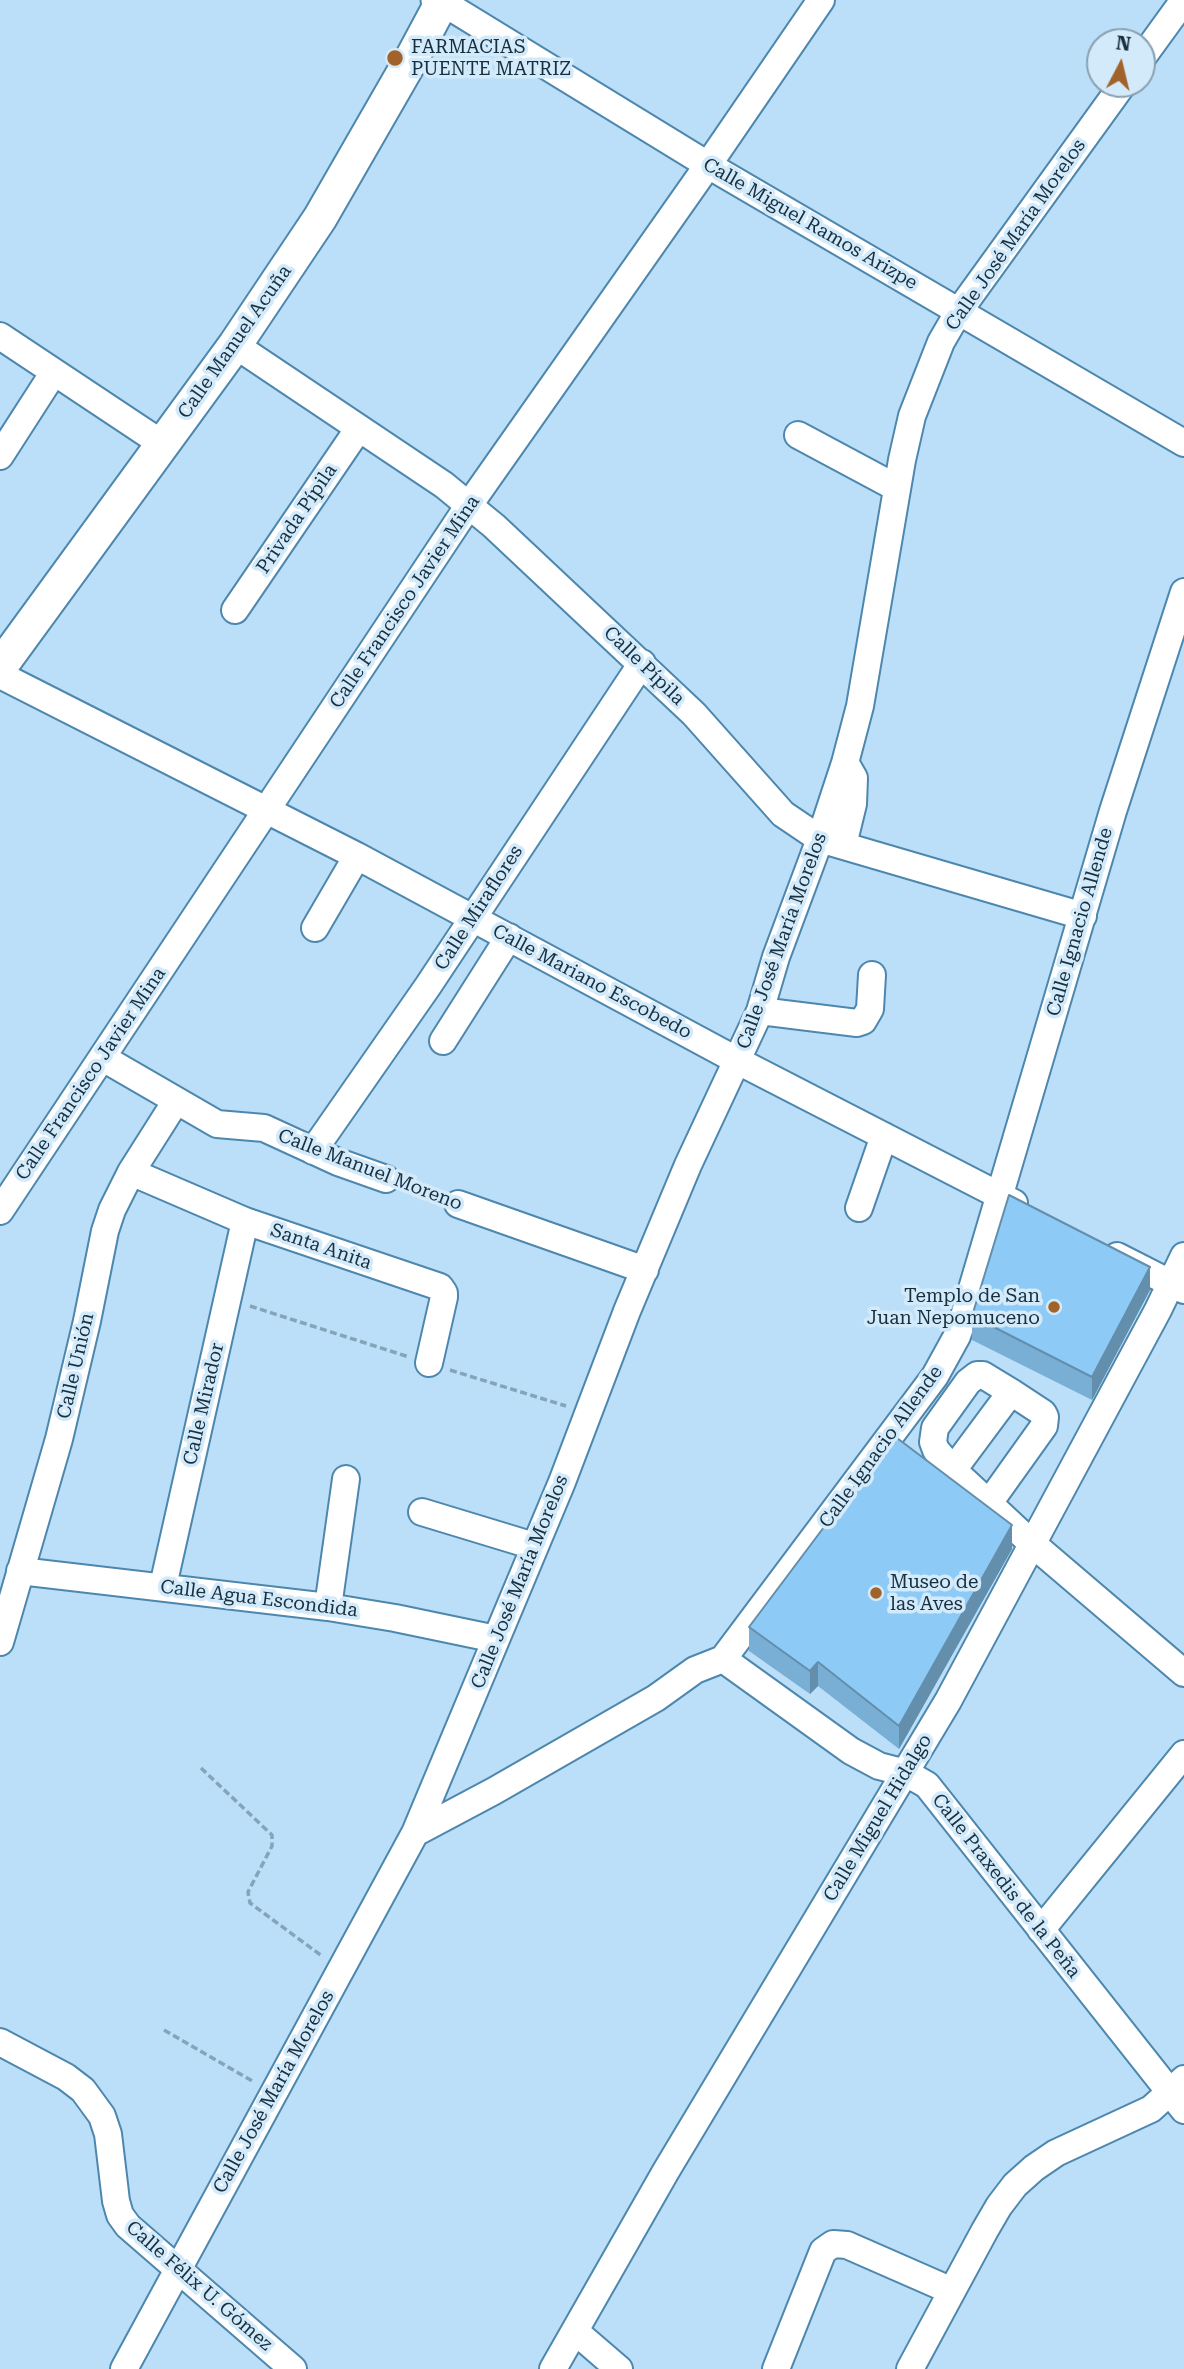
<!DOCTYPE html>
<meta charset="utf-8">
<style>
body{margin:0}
#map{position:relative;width:1184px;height:2369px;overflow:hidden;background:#bbdff8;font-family:"Roboto Serif",serif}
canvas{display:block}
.north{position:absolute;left:1086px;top:28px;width:70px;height:70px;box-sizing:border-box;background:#d3eafb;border:2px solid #88a0b0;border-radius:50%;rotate:7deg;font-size:19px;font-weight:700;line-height:28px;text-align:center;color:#173040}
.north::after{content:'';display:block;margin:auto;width:24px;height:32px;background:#a2632a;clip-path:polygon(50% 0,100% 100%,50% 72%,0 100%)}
</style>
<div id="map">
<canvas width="1184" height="2369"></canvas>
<div class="north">N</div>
</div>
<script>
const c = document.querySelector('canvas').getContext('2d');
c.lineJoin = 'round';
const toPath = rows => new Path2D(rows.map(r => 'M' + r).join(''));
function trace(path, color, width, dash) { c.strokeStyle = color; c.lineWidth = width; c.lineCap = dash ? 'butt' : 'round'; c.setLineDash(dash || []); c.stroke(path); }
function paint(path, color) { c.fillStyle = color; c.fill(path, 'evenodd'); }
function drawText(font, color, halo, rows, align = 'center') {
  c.font = font + ' "Roboto Serif",serif'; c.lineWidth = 7; c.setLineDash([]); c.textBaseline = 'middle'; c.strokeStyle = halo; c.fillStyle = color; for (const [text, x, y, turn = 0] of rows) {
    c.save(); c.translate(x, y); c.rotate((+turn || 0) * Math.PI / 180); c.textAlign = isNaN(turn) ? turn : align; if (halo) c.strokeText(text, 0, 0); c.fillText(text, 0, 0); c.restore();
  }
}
const minor = toPath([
 [444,0,442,2,708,165,1184,443],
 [1142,58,1184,0],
 [0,336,164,445],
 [235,345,444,485,494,526,694,714,783,814,820,839,1083,916],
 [798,435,897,488],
 [0,456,54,372],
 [235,610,359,428],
 [0,675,357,856,738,1061,1014,1203],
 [843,845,853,804,854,778,846,764],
 [315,928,357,856],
 [760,1011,857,1023,863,1021,870,1009,872,975],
 [443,1041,509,937],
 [103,1058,217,1124,264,1128,338,1162,386,1179],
 [313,1151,428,986,642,663],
 [131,1172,245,1221,440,1287,444,1293,444,1297,429,1363],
 [458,1204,645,1270],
 [859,1208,884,1136],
 [0,1211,469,505,708,165,821,0],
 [1117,1256,1184,1290],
 [953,1470,1011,1392],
 [989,1503,1044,1426,1045,1417,1043,1413,1011,1392,983,1375,977,1375,968,1382,935,1428,933,1442,936,1450,953,1470,1028,1540,1184,1673],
 [422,1512,534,1546],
 [20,1571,328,1607,395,1618,496,1639],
 [163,1586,245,1221],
 [328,1607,346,1479],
 [0,1642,59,1439,87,1321,105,1231,112,1210,131,1172,176,1101],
 [723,1659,851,1751,879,1766,906,1773,927,1785,1184,2110],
 [415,1833,494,1791,656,1698,695,1670,723,1659,935,1376,957,1336,964,1316,1113,811,1184,592],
 [1041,1930,1184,1754],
 [0,2042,66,2077,83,2090,102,2116,108,2134,116,2201,120,2215,128,2226,293,2369],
 [576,2332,619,2369],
 [124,2369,415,1833,562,1482,627,1311,688,1165,760,1011,776,957,820,839,845,763,860,706,902,460,912,416,941,342,959,311,1123,84],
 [553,2369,666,2171,948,1701,1158,1310,1184,1256],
 [776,2369,823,2251,833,2244,847,2245,952,2291],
 [910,2369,985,2230,999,2206,1015,2185,1034,2168,1056,2153,1151,2109,1184,2079]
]);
const major = toPath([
 [0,667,235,345,320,218,412,58,442,2,438,0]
]);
trace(minor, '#4d87ae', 30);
trace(major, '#4d87ae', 37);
trace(toPath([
 [405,1186,437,1197],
 [250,1306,409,1357],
 [450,1370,566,1406],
 [201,1768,272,1835,272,1846,248,1892,250,1903,322,1956],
 [164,2030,254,2082]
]), '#84a4ba', 3.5, [7, 3.5]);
trace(minor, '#fff', 26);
trace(major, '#fff', 33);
paint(toPath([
 [1150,1290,1092,1400,972,1340,972,1316],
 [1012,1549,899,1749,818,1686,810,1694,749,1651,749,1627]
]), '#79afd4');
paint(toPath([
 [1150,1267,1150,1290,1092,1400,1092,1377],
 [1012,1525,1012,1549,899,1749,899,1726],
 [818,1662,818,1686,810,1694,810,1671]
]), '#638eac');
const building = toPath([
 [1009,1195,1150,1267,1092,1377,972,1316,1009,1195],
 [893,1435,1012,1525,899,1726,818,1662,810,1671,749,1627,893,1435]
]);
paint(building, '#8dcbf6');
trace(building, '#638eac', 2);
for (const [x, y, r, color] of [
 [395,58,9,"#a2632a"],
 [1054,1307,7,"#a2632a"],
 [876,1593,7,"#a2632a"]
]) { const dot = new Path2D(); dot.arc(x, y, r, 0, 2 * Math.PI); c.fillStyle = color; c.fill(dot); trace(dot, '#d3eafb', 2.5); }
drawText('19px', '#173040', '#d3eafb', [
 ["FARMACIAS",411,47],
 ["PUENTE MATRIZ",411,69],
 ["Templo de San",1040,1296,"right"],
 ["Juan Nepomuceno",1040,1318,"right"],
 ["Museo de",890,1582],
 ["las Aves",890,1604]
], 'left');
drawText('19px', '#173040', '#d3eafb', [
 ["Calle Miguel Ramos Arizpe",810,224,30],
 ["Calle José María Morelos",1016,235,-55],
 ["Calle Manuel Acuña",235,342,-55],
 ["Privada Pípila",297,519,-56],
 ["Calle Francisco Javier Mina",405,602,-56],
 ["Calle Pípila",644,666,44],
 ["Calle Miraflores",479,908,-57],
 ["Calle Ignacio Allende",1080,922,-74],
 ["Calle José María Morelos",782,941,-70],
 ["Calle Mariano Escobedo",592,982,28],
 ["Calle Francisco Javier Mina",91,1074,-56],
 ["Calle Manuel Moreno",370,1170,21],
 ["Santa Anita",321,1247,19],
 ["Calle Unión",76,1366,-77],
 ["Calle Mirador",204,1404,-77],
 ["Calle Ignacio Allende",881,1447,-54],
 ["Calle José María Morelos",520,1582,-68],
 ["Calle Agua Escondida",259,1599,7],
 ["Calle Miguel Hidalgo",878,1818,-59],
 ["Calle Praxedis de la Peña",1006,1886,52],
 ["Calle José María Morelos",274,2092,-61],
 ["Calle Félix U. Gómez",199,2286,41]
]);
</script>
